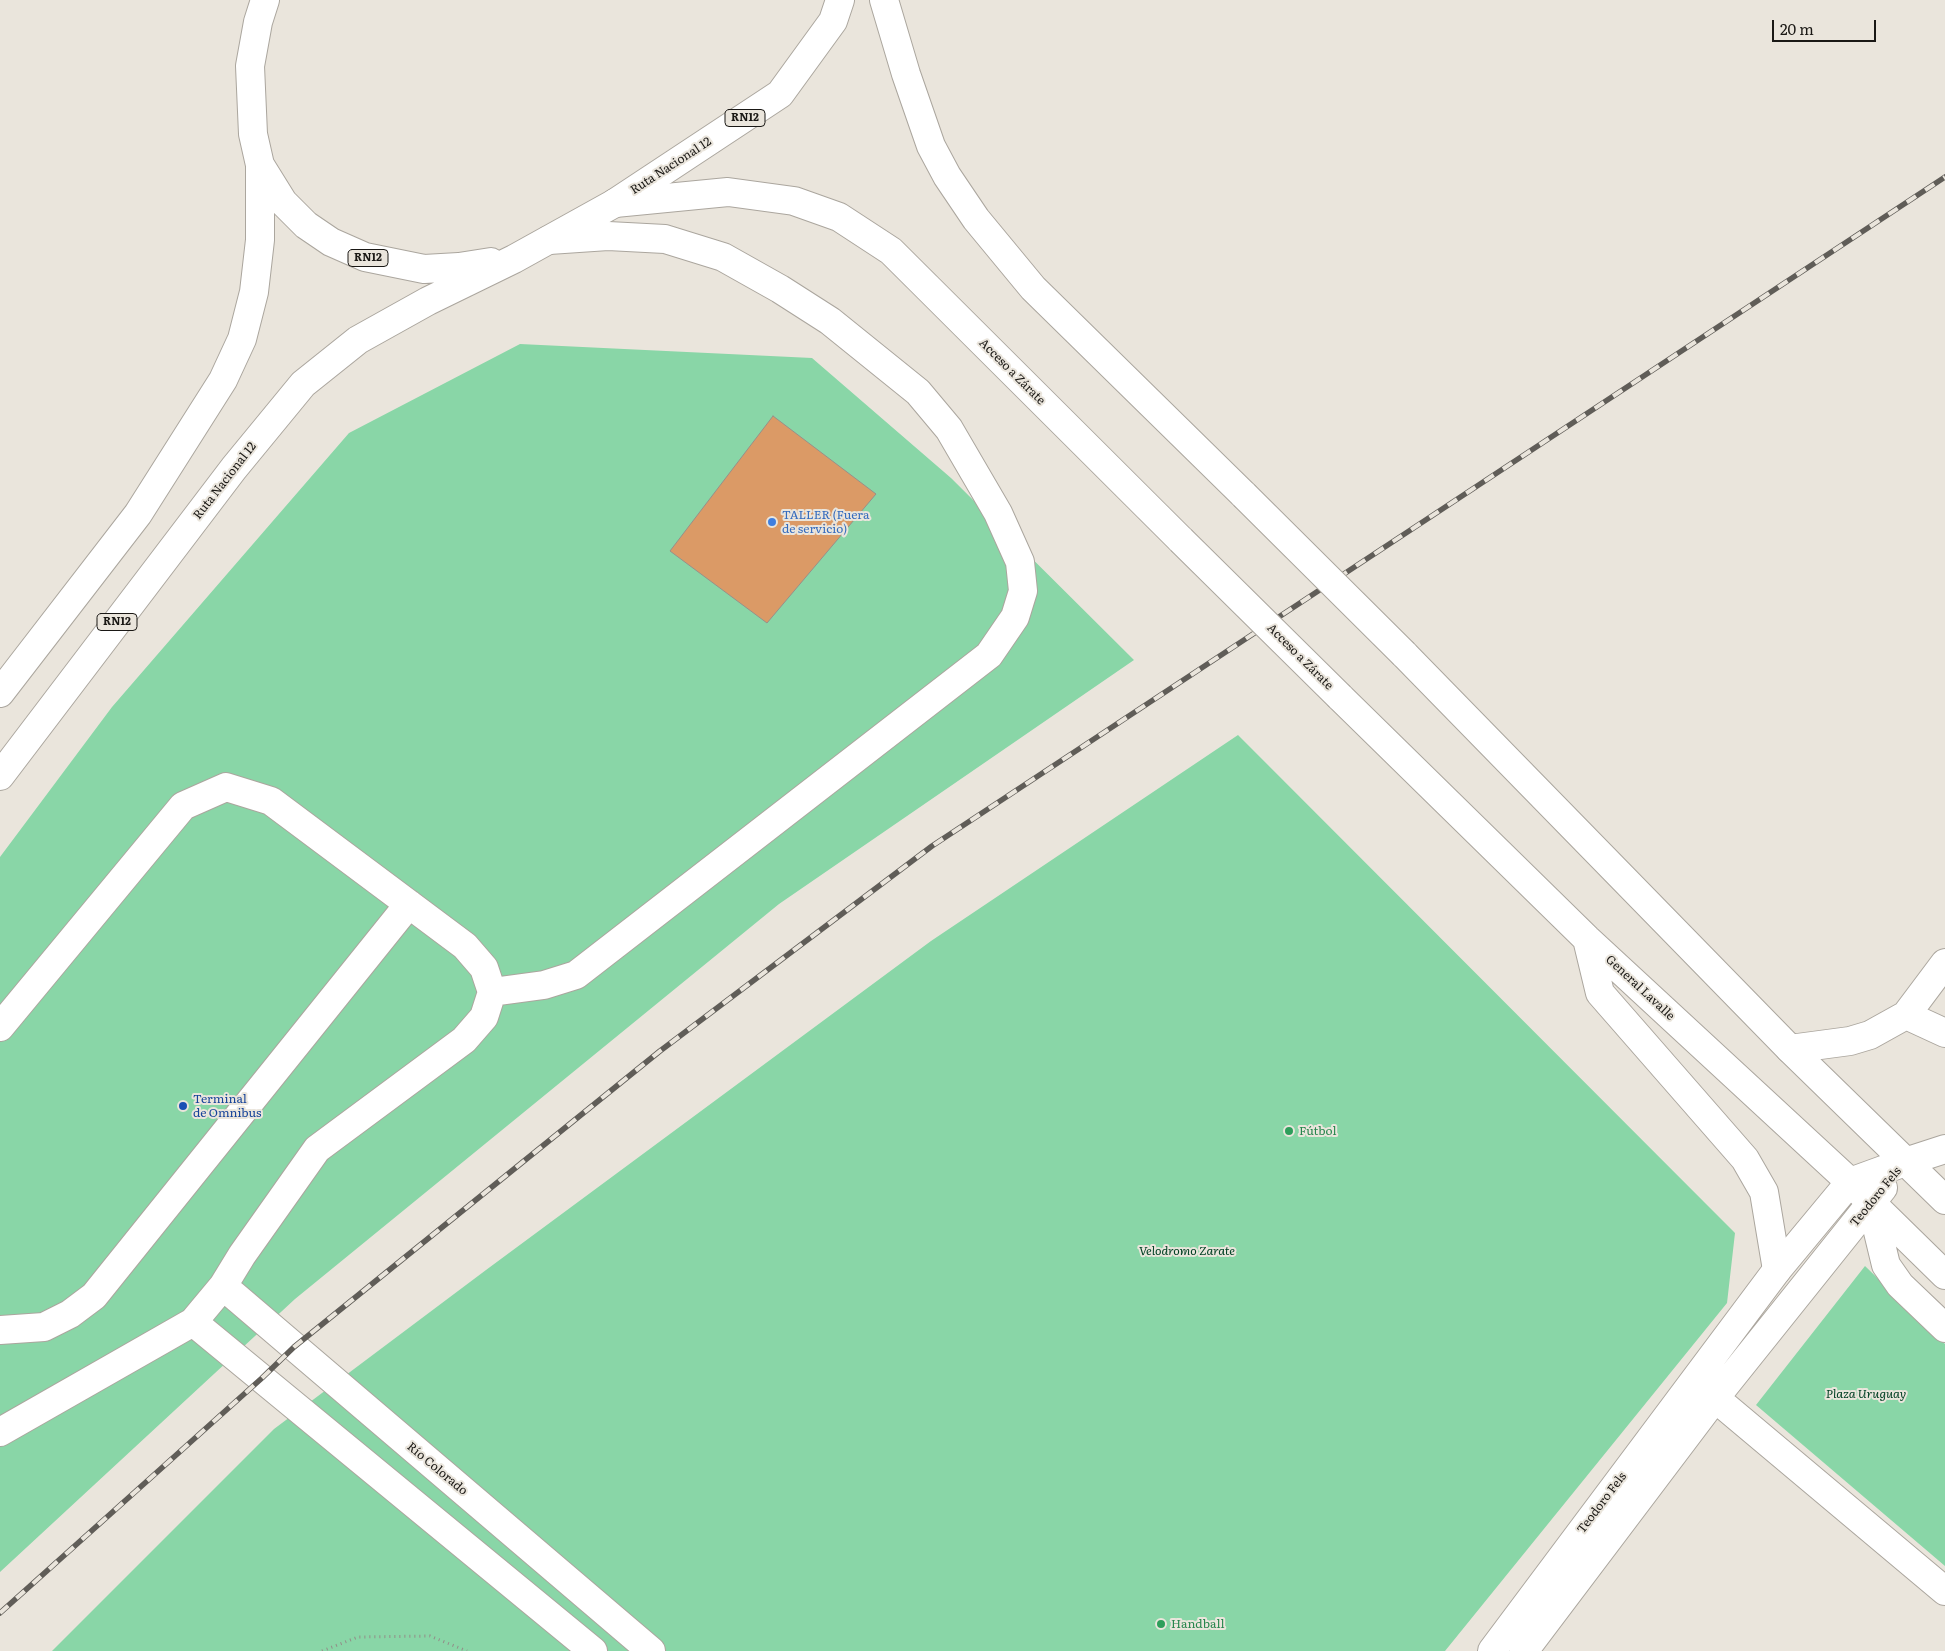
<!DOCTYPE html>
<meta charset="utf-8">
<style>
body{margin:0}
#map{position:relative;width:1945px;height:1651px;overflow:hidden;background:#eae5dc;font-family:Literata,serif}
canvas{display:block}
.scale{position:absolute;left:1772px;top:20px;width:104px;height:22px;box-sizing:border-box;border:2px solid #1a1815;border-top:0;padding-left:6px;font-size:15px;line-height:18px;white-space:nowrap;color:#1a1815;-webkit-text-stroke:4px #eae5dc;paint-order:stroke}
</style>
<div id="map">
<canvas width="1945" height="1651"></canvas>
<div class="scale">20 m</div>
</div>
<script>
const c = document.querySelector('canvas').getContext('2d');
c.lineJoin = 'round';
function paint(path, color) { c.fillStyle = color; c.fill(path, 'evenodd'); }
const toPath = rows => new Path2D(rows.map(r => 'M' + r).join(''));
function trace(path, color, width, dash) { c.strokeStyle = color; c.lineWidth = width; c.lineCap = dash ? 'butt' : 'round'; c.setLineDash(dash || []); c.stroke(path); }
function drawText(font, color, halo, rows, align = 'center') {
  c.font = font + ' Literata,serif'; c.lineWidth = 4; c.setLineDash([]); c.textBaseline = 'middle'; c.strokeStyle = halo; c.fillStyle = color; for (const [text, x, y, turn = 0] of rows) {
    c.save(); c.translate(x, y); c.rotate((+turn || 0) * Math.PI / 180); c.textAlign = isNaN(turn) ? turn : align; if (halo) c.strokeText(text, 0, 0); c.fillText(text, 0, 0); c.restore();
  }
}
paint(toPath([
 [520,344,812,358,951,478,1134,660,779,904,295,1299,0,1572,0,857,112,707,349,433],
 [1238,735,1735,1233,1727,1303,1445,1651,52,1651,274,1429,486,1270,931,941],
 [1865,1266,1945,1344,1945,1566,1756,1405]
]), '#89d6a7');
const building = toPath([
 [773,416,876,494,767,623,670,551,773,416]
]);
paint(building, '#db9a66');
trace(building, '#98908a', 1);
const minor = toPath([
 [492,992,544,985,576,975,989,655,1015,617,1023,591,1020,562,998,513,949,429,918,392,830,321,780,289,723,257,665,239,608,236,549,240],
 [1906,1015,1945,1033],
 [0,1027,183,806,226,787,271,801,465,946,484,968,492,992,484,1017,464,1040,317,1149,242,1255,223,1286,193,1322,0,1432],
 [1790,1049,1850,1041,1870,1035,1906,1015,1945,963],
 [223,1286,651,1651],
 [193,1322,593,1651],
 [0,1330,44,1327,70,1314,94,1296,409,904],
 [1715,1398,1945,1591],
 [1492,1651,1777,1270,1850,1182,1905,1162],
 [1524,1651,1715,1398,1883,1188]
]);
const major = toPath([
 [884,0,906,74,931,146,947,176,976,219,1033,288,1244,495],
 [615,203,728,192,794,201,839,217,891,251,1181,540],
 [1404,654,1790,1049,1945,1200],
 [1340,697,1587,939,1850,1182,1945,1275],
 [1587,939,1600,993,1745,1159,1764,1192,1777,1270],
 [1905,1162,1945,1149],
 [1871,1203,1886,1265,1900,1285,1945,1328]
]);
const highway = toPath([
 [260,165,283,202,306,225,331,242,365,257,424,269,459,267,491,262],
 [0,693,138,514,223,380,242,339,254,292,260,240,260,165,253,134,250,66,258,22,265,0],
 [0,776,234,468,303,384,358,340,428,301,514,259,615,203,780,94,833,21,840,0]
]);
trace(minor, '#aba69e', 30);
trace(major, '#aba69e', 30);
trace(highway, '#aba69e', 30);
trace(toPath([
 [322,1651,358,1637,430,1636,467,1651]
]), '#928e88', 3, [1, 4]);
trace(minor, '#fff', 28);
trace(major, '#fff', 28);
trace(highway, '#fff', 28);
const rail = toPath([
 [0,1613,262,1378,294,1347,660,1051,932,846,1945,177]
]);
trace(rail, '#605d58', 5.5);
trace(rail, '#eae5dc', 4, [11]);
const majorBridge = toPath([
 [1244,495,1404,654],
 [1181,540,1340,697]
]);
trace(majorBridge, '#aba69e', 30, []);
trace(majorBridge, '#fff', 28);
for (const [x, y, r, color] of [
 [772,522,5,"#3f7fe0"],
 [183,1106,5,"#1a4fb4"],
 [1289,1131,5,"#2e9e5b"],
 [1161,1624,5,"#2e9e5b"]
]) { const dot = new Path2D(); dot.arc(x, y, r, 0, 2 * Math.PI); c.fillStyle = color; c.fill(dot); trace(dot, '#eae5dc', 2); }
for (const [x, y, w] of [
 [745,118,40],
 [368,258,40],
 [117,622,40]
]) { const box = new Path2D(); box.roundRect(x - w / 2, y - 8.5, w, 17, 4); c.fillStyle = '#eae5dc'; c.fill(box); trace(box, '#1a1815', 1); }
drawText('bold 11px', '#1a1815', null, [
 ["RN12",745,118],
 ["RN12",368,258],
 ["RN12",117,622]
]);
drawText('12px', '#1a1815', '#eae5dc', [
 ["Ruta Nacional 12",671,166,-33],
 ["Acceso a Zárate",1012,372,45],
 ["Ruta Nacional 12",225,481,-52],
 ["Acceso a Zárate",1300,657,45],
 ["General Lavalle",1640,988,43],
 ["Teodoro Fels",1876,1197,-51],
 ["Río Colorado",437,1469,40],
 ["Teodoro Fels",1602,1503,-53]
]);
drawText('12px', '#366cbe', '#eae5dc', [
 ["TALLER (Fuera",782,515],
 ["de servicio)",782,529]
], 'left');
drawText('12px', '#164399', '#eae5dc', [
 ["Terminal",193,1099],
 ["de Omnibus",193,1113]
], 'left');
drawText('12px', '#27864d', '#eae5dc', [
 ["Fútbol",1299,1131],
 ["Handball",1171,1624]
], 'left');
drawText('italic 12px', '#004124', '#eae5dc', [
 ["Velodromo Zarate",1187,1251],
 ["Plaza Uruguay",1866,1394]
]);
</script>
